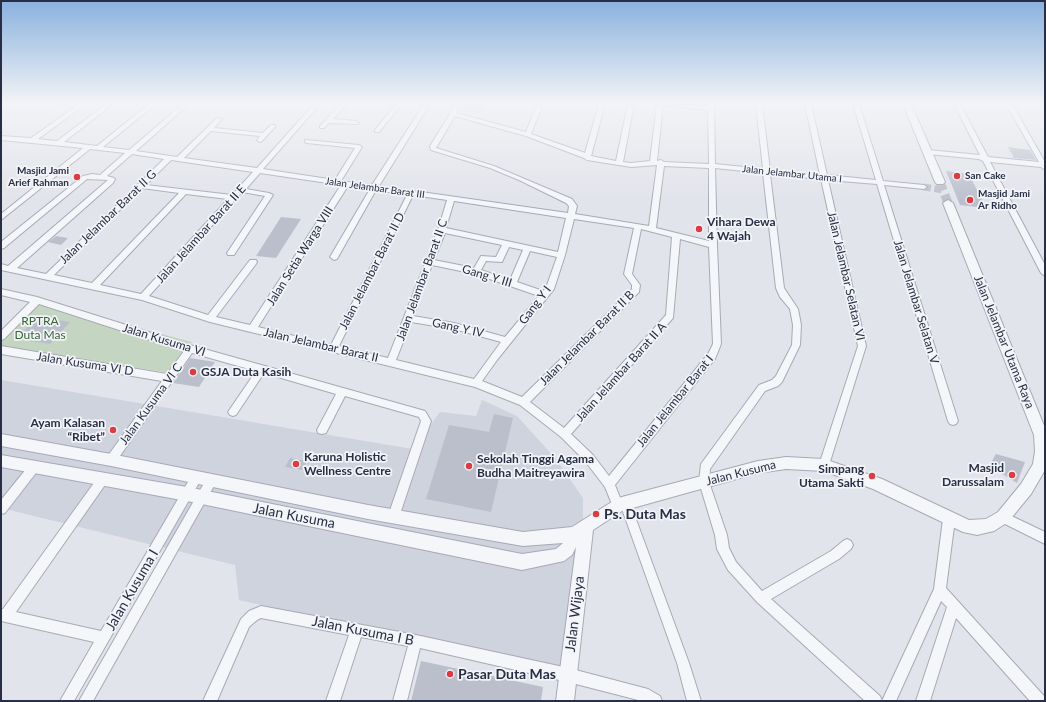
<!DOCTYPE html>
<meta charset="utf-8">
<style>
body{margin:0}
#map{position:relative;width:1046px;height:702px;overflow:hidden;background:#e2e4eb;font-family:Lato,sans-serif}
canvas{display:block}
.frame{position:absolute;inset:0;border:2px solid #282f45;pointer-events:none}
</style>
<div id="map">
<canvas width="1046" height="702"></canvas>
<div class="frame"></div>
</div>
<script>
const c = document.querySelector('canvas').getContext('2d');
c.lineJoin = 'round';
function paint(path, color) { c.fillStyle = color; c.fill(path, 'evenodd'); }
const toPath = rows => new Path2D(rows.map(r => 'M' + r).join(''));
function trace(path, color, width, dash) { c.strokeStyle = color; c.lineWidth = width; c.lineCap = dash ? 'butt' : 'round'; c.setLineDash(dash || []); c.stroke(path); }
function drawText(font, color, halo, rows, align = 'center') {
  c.font = font + ' Lato,sans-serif'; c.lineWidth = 3.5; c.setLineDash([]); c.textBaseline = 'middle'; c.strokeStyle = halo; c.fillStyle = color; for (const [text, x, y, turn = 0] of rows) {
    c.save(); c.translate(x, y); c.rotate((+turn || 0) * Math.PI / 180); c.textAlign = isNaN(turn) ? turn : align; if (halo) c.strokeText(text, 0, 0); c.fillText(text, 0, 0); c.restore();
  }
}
paint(toPath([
 [461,104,486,104,481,113,457,111],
 [1,380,413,449,440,412,476,416,482,400,517,416,556,459,583,498,583,546,572,674,239,600,235,565,1,508]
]), '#cfd3de');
paint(toPath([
 [31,300,192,342,170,373,1,346,1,330]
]), '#c4d6c2');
paint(toPath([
 [1008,147,1030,150,1036,160,1014,158],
 [946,171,969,174,986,208,960,205],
 [281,217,301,219,276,258,256,256],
 [56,236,61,237,68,238,61,245,48,242],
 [37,317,70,322,50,344,16,339],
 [190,358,215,362,199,387,173,383],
 [494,414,513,418,491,512,426,499,449,425,489,432],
 [996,454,1025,462,1017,483,989,466],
 [290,458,307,461,302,470,285,467],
 [421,661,543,687,541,701,411,701]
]), '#bbbfcc');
trace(toPath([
 [924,187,943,190]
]), '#bdc0ca', 7, [7, 3.5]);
trace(toPath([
 [940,182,948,203]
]), '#bdc0ca', 9, [9, 4.5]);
const minor = toPath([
 [60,104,86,104,38,139,57,141,106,104,113,104,64,142,97,146,149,104,156,104,103,147,129,150,183,104,189,104,136,151,177,157,217,118,222,119,214,128,263,133,271,125,275,125,275,127,262,141,260,142,257,140,260,136,211,131,184,158,257,168,314,104,320,104,263,169,335,180,355,148,307,143,305,142,305,140,359,145,362,147,341,181,372,185,424,104,430,104,379,186,568,213,569,206,566,203,519,180,490,168,431,150,430,146,450,114,453,104,459,104,456,113,526,132,537,104,543,104,531,134,585,153,599,104,605,104,591,156,616,161,628,104,634,104,623,162,631,163,650,161,657,104,663,104,657,161,661,160,664,162,709,164,708,110,667,106,664,104,708,106,708,104,714,104,715,164,763,169,756,104,762,104,770,170,820,175,805,104,811,104,827,175,876,180,853,104,859,104,883,181,924,185,927,187,924,189,884,185,958,421,956,424,953,425,950,424,948,421,877,184,828,180,866,346,829,465,828,468,824,470,820,468,819,465,858,346,821,179,770,174,784,288,798,309,801,325,800,345,782,382,778,386,765,391,710,469,709,482,727,535,729,548,736,562,762,591,831,551,843,541,847,539,851,541,853,545,851,549,839,559,771,599,880,696,882,701,865,701,757,602,728,570,717,549,715,535,699,482,701,464,759,385,772,380,776,376,792,345,793,325,790,309,780,297,776,288,763,173,715,168,717,245,721,344,715,359,615,485,621,500,625,498,629,499,630,503,689,663,701,701,687,701,677,663,622,509,618,510,614,509,605,487,585,461,561,437,520,405,475,387,210,322,142,300,1,270,1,264,8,266,108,180,87,179,4,248,1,249,1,242,83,176,92,174,100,175,125,153,90,149,1,220,1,214,83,148,1,140,1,136,31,138,75,107,60,104],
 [455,116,526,136,584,158,587,160,631,167,657,165,649,226,575,214,577,206,572,199,494,166,436,148,455,116],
 [132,154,164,159,46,274,17,268,113,183,115,179,114,178,107,176,132,154],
 [171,160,253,172,232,195,146,185,171,160],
 [664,166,709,168,709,241,656,228,664,166],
 [260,173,341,185,250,325,216,317,256,264,257,262,256,260,250,260,208,315,149,296,242,192,265,196,227,253,228,255,234,255,273,195,269,193,246,189,260,173],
 [348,186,370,189,330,257,334,260,337,259,376,190,407,195,331,345,258,327,348,186],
 [142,188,179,193,92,283,54,275,142,188],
 [186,194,228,199,141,294,100,285,186,194],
 [413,195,447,200,438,230,388,358,339,346,413,195],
 [454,201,566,218,558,252,446,228,454,201],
 [574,219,634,228,624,274,632,285,632,289,522,397,482,381,497,360,554,289,565,255,574,219],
 [641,229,672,237,666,315,564,428,530,402,639,292,640,285,632,274,641,229],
 [445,233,502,245,496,257,481,256,474,268,434,260,445,233],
 [680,239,709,247,713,344,708,354,609,476,593,455,571,434,673,318,680,239],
 [509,247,523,250,510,280,481,270,486,261,502,262,509,247],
 [530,251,557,257,546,288,543,291,517,282,530,251],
 [432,265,475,274,539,296,505,337,454,323,413,316,432,265],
 [411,322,454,329,501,342,474,379,396,360,411,322],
 [341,104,347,104,333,119,356,121,359,123,358,124,329,123,324,128,320,128,320,126,341,104],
 [396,104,402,104,379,132,375,132,375,130,396,104],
 [954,104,960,104,988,157,1039,162,1006,104,1012,104,1045,162,1045,170,1041,167,990,162,1045,265,1045,276,1041,273,983,161,979,159,928,154,925,152,928,150,980,155,954,104],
 [1,289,37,297,190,345,425,411,431,421,398,520,394,521,390,520,388,516,421,421,419,417,345,396,326,433,322,434,318,433,317,430,336,394,264,373,236,415,233,416,230,415,228,412,230,409,256,371,192,353,115,463,111,465,107,463,106,460,107,457,162,381,1,354,1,346,167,374,184,351,39,304,4,339,1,340,1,331,30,302,1,295,1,289],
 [35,461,39,463,40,466,39,469,5,513,1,514,1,500,31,463,35,461],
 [196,473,200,475,201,478,200,481,74,701,60,701,94,642,1,621,1,609,3,609,99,476,103,474,107,476,108,479,107,482,16,612,101,631,192,475,196,473],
 [211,476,215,478,216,481,215,484,93,701,79,701,207,478,211,476],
 [1003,512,1045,532,1045,544,999,521,997,517,999,513,1003,512],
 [949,514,953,515,955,519,946,588,1044,696,1045,701,1030,701,956,618,930,701,916,701,947,607,941,601,896,701,882,701,934,589,943,519,945,515,949,514],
 [261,606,416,635,568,668,648,689,660,696,662,701,642,701,568,682,420,648,407,701,393,701,408,646,361,637,340,701,326,701,349,635,261,618,257,620,249,627,217,701,203,701,241,619,249,611,261,606]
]);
const tertiary = toPath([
 [656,104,671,104,667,106,660,106,656,104],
 [903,104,911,104,945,182,943,184,937,184,935,182,903,104],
 [948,200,953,203,1045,428,1045,470,1031,494,1008,522,994,531,977,535,963,532,873,489,824,471,786,469,758,473,622,511,593,530,574,701,556,701,576,547,572,555,564,561,522,570,187,501,1,467,1,455,187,487,522,554,556,549,563,543,523,546,368,519,111,466,1,446,1,434,111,454,368,505,523,532,572,527,618,498,758,461,786,457,824,459,882,479,969,520,986,519,998,512,1021,484,1033,464,1035,451,1034,435,943,203,948,200]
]);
trace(minor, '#a6aab6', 2);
trace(tertiary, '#a6aab6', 2);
paint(minor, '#f5f6f9');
paint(tertiary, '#f5f6f9');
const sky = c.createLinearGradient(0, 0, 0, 202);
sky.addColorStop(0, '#89b1de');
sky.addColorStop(0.51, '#f2f3f6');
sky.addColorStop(1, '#f2f3f600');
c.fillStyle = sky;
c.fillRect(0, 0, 1046, 202);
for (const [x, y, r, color] of [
 [957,176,4,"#db3c41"],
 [77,177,4,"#db3c41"],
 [970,200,4,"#db3c41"],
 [699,229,4,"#db3c41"],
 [193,372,4,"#db3c41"],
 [113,430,4,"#db3c41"],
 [296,464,4,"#db3c41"],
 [469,466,4,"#db3c41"],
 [1012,475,4,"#db3c41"],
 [872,476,4,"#db3c41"],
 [596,514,4,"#db3c41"],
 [450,674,4,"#db3c41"]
]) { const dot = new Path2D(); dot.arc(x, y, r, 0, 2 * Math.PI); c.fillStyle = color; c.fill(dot); trace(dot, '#f2f4f8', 1.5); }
drawText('bold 10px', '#282f45', '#f2f4f8', [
 ["Masjid Jami",69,171,"right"],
 ["Arief Rahman",69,183,"right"],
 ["San Cake",965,176],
 ["Masjid Jami",978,194],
 ["Ar Ridho",978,206]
], 'left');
drawText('10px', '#282f45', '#f2f4f8', [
 ["Jalan Jelambar Utama I",792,174,6],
 ["Jalan Jelambar Barat III",375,188,8]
]);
drawText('12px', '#282f45', '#f2f4f8', [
 ["Jalan Jelambar Barat II G",108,217,-44],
 ["Jalan Jelambar Barat II E",201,234,-48],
 ["Jalan Setia Warga VIII",300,256,-58],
 ["Jalan Jelambar Barat II D",372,271,-63],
 ["Gang Y III",487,276,17],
 ["Jalan Jelambar Selatan VI",846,276,77],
 ["Jalan Jelambar Barat II C",422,280,-70],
 ["Jalan Jelambar Selatan V",916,302,73],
 ["Gang Y I",535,305,-53],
 ["Gang Y IV",458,328,12],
 ["Jalan Jelambar Barat II B",587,338,-45],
 ["Jalan Kusuma VI",164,340,17],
 ["Jalan Jelambar Utama Raya",1004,342,68],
 ["Jalan Jelambar Barat II",321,345,13],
 ["Jalan Kusuma VI D",85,364,9],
 ["Jalan Jelambar Barat II A",621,372,-48],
 ["Jalan Jelambar Barat I",675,401,-51],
 ["Jalan Kusuma VI C",151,404,-54],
 ["Jalan Kusuma",741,473,-14]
]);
drawText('bold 12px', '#282f45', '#f2f4f8', [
 ["Vihara Dewa",707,222],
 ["4 Wajah",707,236],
 ["GSJA Duta Kasih",201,372],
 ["Ayam Kalasan",105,423,"right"],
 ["“Ribet”",105,437,"right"],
 ["Karuna Holistic",304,457],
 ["Wellness Centre",304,471],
 ["Sekolah Tinggi Agama",477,459],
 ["Budha Maitreyawira",477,473],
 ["Masjid",1004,468,"right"],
 ["Darussalam",1004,482,"right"],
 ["Simpang",864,469,"right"],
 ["Utama Sakti",864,483,"right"]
], 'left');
drawText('12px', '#376234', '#f2f4f8', [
 ["RPTRA",40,321],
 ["Duta Mas",40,335]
]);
drawText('bold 14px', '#282f45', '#f2f4f8', [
 ["Ps. Duta Mas",604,514],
 ["Pasar Duta Mas",458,674]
], 'left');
drawText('14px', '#282f45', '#f2f4f8', [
 ["Jalan Kusuma",294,516,11],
 ["Jalan Kusuma I",132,590,-60],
 ["Jalan Wijaya",575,614,-83],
 ["Jalan Kusuma I B",363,631,11]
]);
</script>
